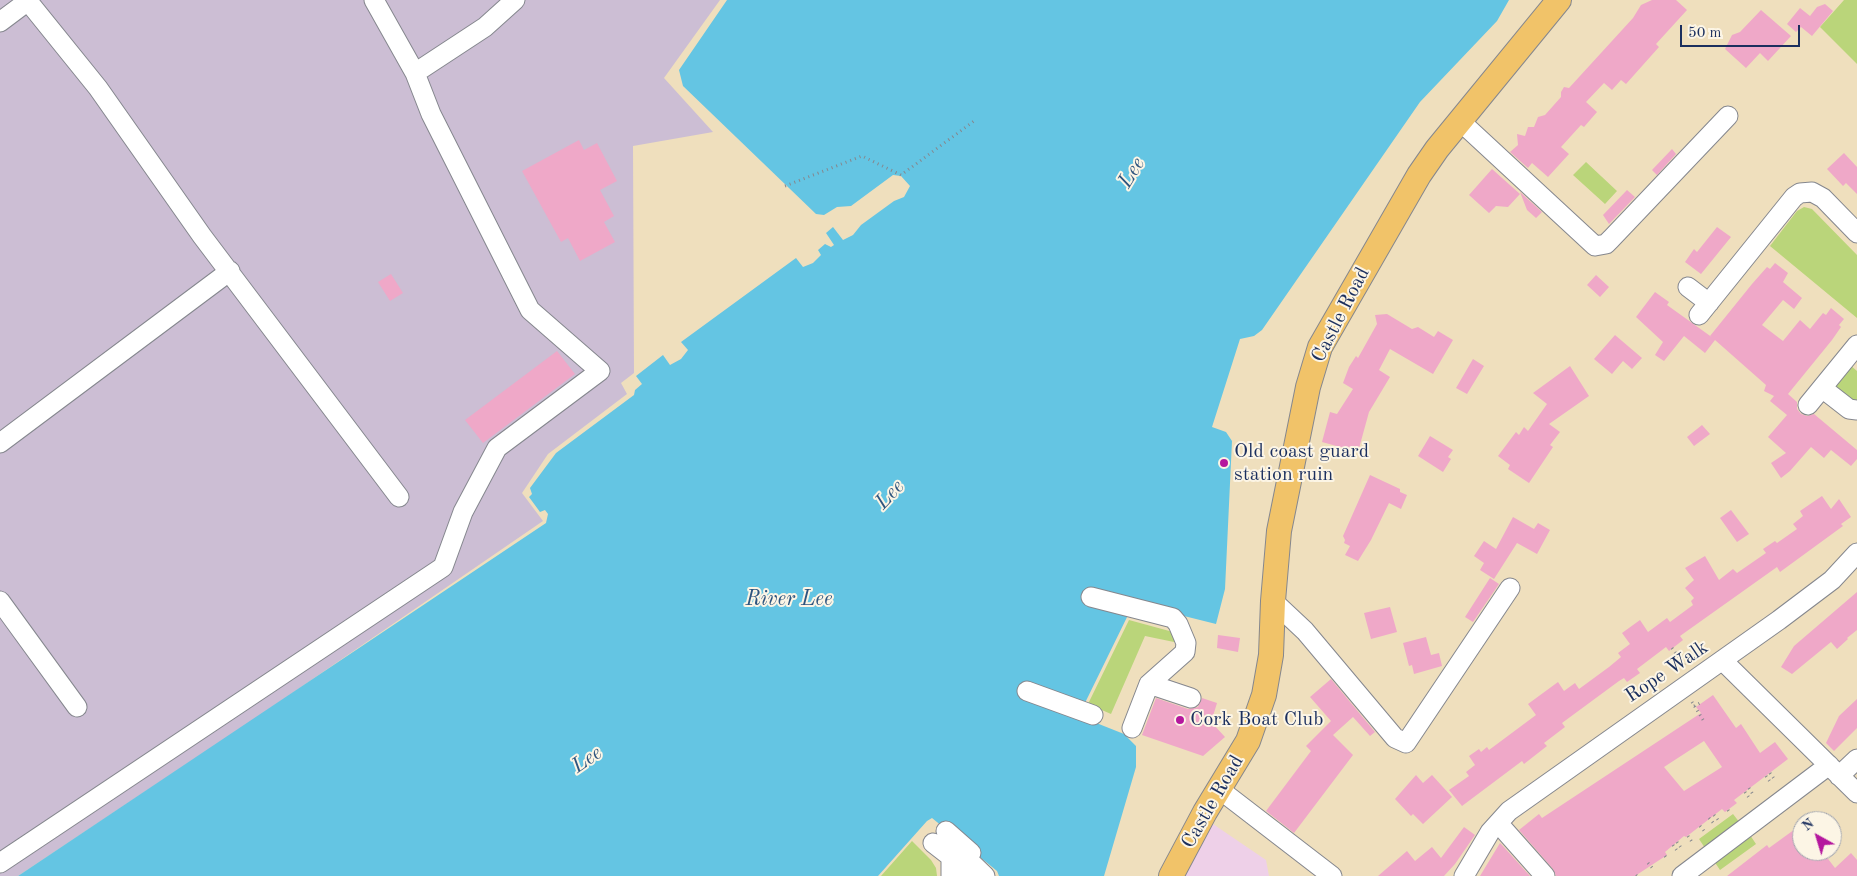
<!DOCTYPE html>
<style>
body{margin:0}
#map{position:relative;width:1857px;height:876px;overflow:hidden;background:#efdfbd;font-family:"Old Standard TT",serif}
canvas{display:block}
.north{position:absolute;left:1792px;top:811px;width:50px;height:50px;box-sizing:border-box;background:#fcf5e5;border:1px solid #a2a6af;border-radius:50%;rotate:321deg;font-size:14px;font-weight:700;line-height:20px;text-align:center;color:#1b2f5e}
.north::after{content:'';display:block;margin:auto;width:18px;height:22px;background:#b5179e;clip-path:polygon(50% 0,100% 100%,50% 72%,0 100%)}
.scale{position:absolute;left:1680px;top:25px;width:120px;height:22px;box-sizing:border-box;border:2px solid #1b2f5e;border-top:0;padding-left:6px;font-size:15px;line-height:18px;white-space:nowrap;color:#1b2f5e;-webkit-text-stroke:4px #fcf5e5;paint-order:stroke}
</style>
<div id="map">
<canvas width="1857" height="876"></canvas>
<div class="north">N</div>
<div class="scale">50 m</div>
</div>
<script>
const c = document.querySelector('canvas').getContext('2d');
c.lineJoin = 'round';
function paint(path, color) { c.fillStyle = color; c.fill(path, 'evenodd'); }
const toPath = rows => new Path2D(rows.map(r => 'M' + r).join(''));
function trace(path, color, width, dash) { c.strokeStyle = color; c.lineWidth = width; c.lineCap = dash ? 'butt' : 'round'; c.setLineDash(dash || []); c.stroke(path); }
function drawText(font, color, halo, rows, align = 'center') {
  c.font = font + ' "Old Standard TT",serif'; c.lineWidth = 4; c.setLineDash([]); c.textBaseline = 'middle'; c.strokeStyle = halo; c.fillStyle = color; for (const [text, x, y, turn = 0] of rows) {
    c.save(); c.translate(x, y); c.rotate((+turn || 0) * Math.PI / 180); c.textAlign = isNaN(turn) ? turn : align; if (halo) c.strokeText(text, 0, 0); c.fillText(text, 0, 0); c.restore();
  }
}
paint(toPath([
 [1210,822,1266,860,1269,876,1183,876]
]), '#eed0e8');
paint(toPath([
 [0,0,720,0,664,78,713,132,633,146,634,373,621,383,627,394,548,454,522,493,543,521,253,720,18,876,0,876]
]), '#ccbed4');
paint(toPath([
 [1844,0,1857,0,1857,64,1820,27],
 [1586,162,1617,191,1605,204,1573,175],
 [1804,207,1812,209,1857,255,1857,318,1770,246,1797,211],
 [1850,365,1857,371,1857,400,1848,400,1832,388],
 [1129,620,1173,632,1177,641,1174,642,1145,636,1111,714,1088,704],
 [1733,814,1740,823,1705,848,1699,839],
 [1750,835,1756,844,1720,870,1714,861],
 [912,841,931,860,936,868,937,876,881,876]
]), '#bad57a');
paint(toPath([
 [727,0,1509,0,1497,21,1420,102,1262,330,1254,336,1240,339,1212,427,1226,432,1232,441,1225,589,1216,624,1148,607,1130,611,1083,707,1026,695,1124,734,1136,746,1136,767,1104,876,999,876,997,871,932,818,927,821,878,876,18,876,546,523,548,514,545,510,540,512,529,497,532,494,530,488,556,453,634,395,635,390,642,384,636,376,663,355,670,365,681,359,688,350,681,342,796,258,803,267,813,263,821,255,818,250,825,244,831,247,834,245,826,233,833,227,843,240,853,235,861,225,894,201,904,197,910,186,901,176,893,175,851,206,837,207,824,215,816,214,683,86,679,70]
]), '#64c5e3');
paint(toPath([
 [1652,0,1676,0,1687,10,1656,44,1659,47,1626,84,1621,80,1612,90,1604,83,1586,102,1597,112,1584,127,1581,125,1561,147,1569,154,1548,177,1532,163,1528,168,1510,152,1518,145,1517,134,1525,136,1528,127,1534,127,1538,117,1545,115,1561,97,1561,92,1564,87,1569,88,1633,18,1641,5],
 [1825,4,1833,11,1812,36,1801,27,1796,32,1787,24,1800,8,1810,16,1817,7],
 [1761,10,1791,36,1768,61,1760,53,1746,68,1725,49,1732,35,1740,32],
 [579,140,584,150,597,143,617,181,600,190,614,216,604,222,615,242,580,261,568,238,561,242,522,171],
 [1672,149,1676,154,1657,175,1652,170],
 [1844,153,1857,167,1857,194,1846,183,1843,186,1827,169],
 [1492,169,1520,194,1508,207,1496,206,1489,213,1469,195],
 [1627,190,1635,197,1609,224,1603,215],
 [1520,192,1542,212,1536,218,1527,210],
 [1717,227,1731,237,1701,274,1685,262,1694,249,1697,252],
 [1775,263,1788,273,1783,282,1802,298,1794,309,1783,300,1762,325,1783,341,1800,320,1810,329,1823,313,1826,315,1831,308,1844,319,1839,325,1841,327,1832,340,1788,394,1797,402,1797,409,1801,414,1807,416,1814,414,1857,450,1857,459,1851,466,1831,450,1824,458,1811,447,1790,471,1781,478,1771,463,1786,453,1768,437,1787,415,1770,401,1774,396,1764,391,1766,385,1715,340,1705,353,1684,336,1664,361,1655,355,1663,342,1636,317,1655,292,1669,302,1667,305,1713,338,1710,336,1752,284,1767,267,1770,269],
 [391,274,403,293,390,301,378,282],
 [1596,275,1609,287,1600,297,1587,285],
 [1387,314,1412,329,1418,327,1434,337,1438,331,1453,340,1433,374,1390,349,1379,370,1390,377,1369,412,1358,452,1322,442,1330,412,1337,414,1353,389,1343,383,1349,367,1356,356,1358,358,1377,324,1375,315],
 [1615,335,1642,358,1632,369,1623,361,1612,374,1594,359],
 [557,351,575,374,483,443,465,420],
 [1473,359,1484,366,1467,394,1456,388],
 [1570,366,1589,396,1549,424,1560,432,1550,445,1553,447,1529,483,1508,469,1510,465,1498,456,1516,432,1519,435,1524,427,1528,431,1547,404,1533,393],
 [1702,425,1710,434,1694,446,1687,437],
 [1430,436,1453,450,1448,457,1451,459,1443,472,1418,456],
 [1370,475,1400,489,1400,492,1407,495,1401,509,1389,503,1371,540,1358,561,1345,555,1350,546,1344,543,1345,540,1343,536],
 [1822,496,1831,509,1839,499,1851,517,1841,524,1843,526,1780,572,1777,567,1680,636,1683,640,1669,651,1666,647,1637,669,1640,673,1627,682,1624,678,1619,681,1562,723,1565,727,1544,743,1547,746,1524,764,1522,761,1462,806,1449,790,1469,776,1466,772,1475,765,1469,756,1479,749,1481,752,1487,747,1489,750,1536,715,1528,704,1558,682,1564,691,1575,683,1579,689,1609,667,1621,657,1618,653,1630,644,1622,633,1640,620,1648,632,1667,618,1670,622,1693,605,1691,601,1694,598,1685,588,1694,580,1685,568,1705,556,1719,580,1733,569,1737,573,1766,553,1763,549,1775,541,1777,543,1797,529,1793,524,1803,516,1800,511],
 [1731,510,1749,534,1737,542,1720,518],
 [1513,517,1534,529,1538,523,1550,530,1537,554,1517,543,1494,579,1480,570,1484,563,1474,556,1484,541,1496,549],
 [1490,578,1499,584,1473,622,1465,617],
 [1857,592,1857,630,1847,638,1848,639,1837,649,1831,642,1792,674,1781,667,1794,646],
 [1390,607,1397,632,1371,639,1364,613],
 [1218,635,1240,638,1238,652,1217,648],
 [1426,637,1431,655,1439,653,1442,666,1414,674,1412,665,1409,666,1403,643],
 [1331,679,1375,732,1370,736,1353,717,1333,735,1353,755,1294,833,1266,811,1311,751,1306,746,1331,721,1310,697],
 [1713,695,1736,728,1741,724,1760,753,1775,742,1788,759,1734,800,1737,803,1725,812,1722,809,1686,837,1684,836,1665,852,1667,855,1635,876,1556,876,1553,869,1519,830,1539,814,1542,818,1701,713,1696,707],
 [1704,741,1722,767,1684,791,1664,767],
 [1156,698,1188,709,1198,707,1202,698,1217,703,1213,716,1214,725,1225,737,1203,756,1142,735],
 [1857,699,1857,728,1834,751,1826,743,1839,716],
 [1416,775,1423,783,1432,775,1452,797,1423,824,1413,814,1411,816,1395,799],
 [1802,824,1802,851,1822,851,1835,868,1851,853,1857,860,1857,876,1727,876,1767,845,1769,848],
 [1464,827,1475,835,1455,864,1444,876,1378,876,1407,851,1415,861,1432,847,1441,858],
 [1500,843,1502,845,1530,876,1480,876]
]), '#efa8c8');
const minor = toPath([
 [27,0,98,88,202,236,399,497],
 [0,22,28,1],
 [415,73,485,27,515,0],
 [1460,121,1595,246,1606,244,1611,239,1728,116],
 [1688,287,1709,303],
 [1699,315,1794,197,1800,193,1812,192,1823,198,1857,233],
 [1822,388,1849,409,1857,410],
 [1808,405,1857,345],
 [0,443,230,271],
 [1091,597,1173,618,1178,624,1186,643,1185,652,1149,684],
 [0,601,77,707],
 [1273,601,1305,631,1395,738,1406,743,1510,588],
 [1723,661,1857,793],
 [1027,691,1093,715],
 [1132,728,1149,684,1191,698],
 [1839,776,1857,759],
 [1219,789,1332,876],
 [1498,823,1545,876],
 [946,831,971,853],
 [933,843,951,857,951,876],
 [0,863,443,567,463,512,497,448,600,371,530,310,431,114,415,73,374,0],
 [969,876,951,857,958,850,985,876],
 [1464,876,1490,832,1509,811,1779,620,1832,580,1857,553],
 [1682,876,1829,765]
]);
const major = toPath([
 [1171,876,1205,812,1248,741,1264,695,1271,655,1273,601,1279,531,1308,387,1320,347,1419,175,1437,149,1559,0]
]);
trace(minor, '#85878e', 21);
trace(major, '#85878e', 26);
trace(toPath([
 [785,186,862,156,901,175,974,121],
 [1672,648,1685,666],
 [1692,702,1705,723],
 [1694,706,1702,702],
 [1770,773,1775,780],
 [1766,776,1771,783],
 [1749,788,1754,796],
 [1745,792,1750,799],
 [1728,810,1730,813],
 [1714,815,1719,821],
 [1709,818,1715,825],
 [1700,826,1705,832],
 [1688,836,1692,842],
 [1677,842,1682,849],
 [1673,845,1678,852],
 [1665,856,1668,860],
 [1648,863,1654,870],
 [1636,875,1637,876]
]), '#85878e', 3, [1, 4]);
trace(minor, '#fff', 19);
trace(major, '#f1c369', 24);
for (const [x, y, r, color] of [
 [1224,463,5,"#b5179e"],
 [1180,720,5,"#b5179e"]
]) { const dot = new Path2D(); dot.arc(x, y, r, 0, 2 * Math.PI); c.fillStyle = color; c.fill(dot); trace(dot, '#fcf5e5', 2); }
drawText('20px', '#1b2f5e', '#fcf5e5', [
 ["Castle Road",1341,315,-63],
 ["Rope Walk",1667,672,-34],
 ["Castle Road",1213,802,-60]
]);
drawText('20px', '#1b2f5e', '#fcf5e5', [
 ["Old coast guard",1234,452],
 ["station ruin",1234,475],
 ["Cork Boat Club",1190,720]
], 'left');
drawText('italic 21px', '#2d547f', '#fcf5e5', [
 ["Lee",1132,173,-59],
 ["Lee",890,495,-47],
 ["River Lee",789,599],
 ["Lee",587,760,-35]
]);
</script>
